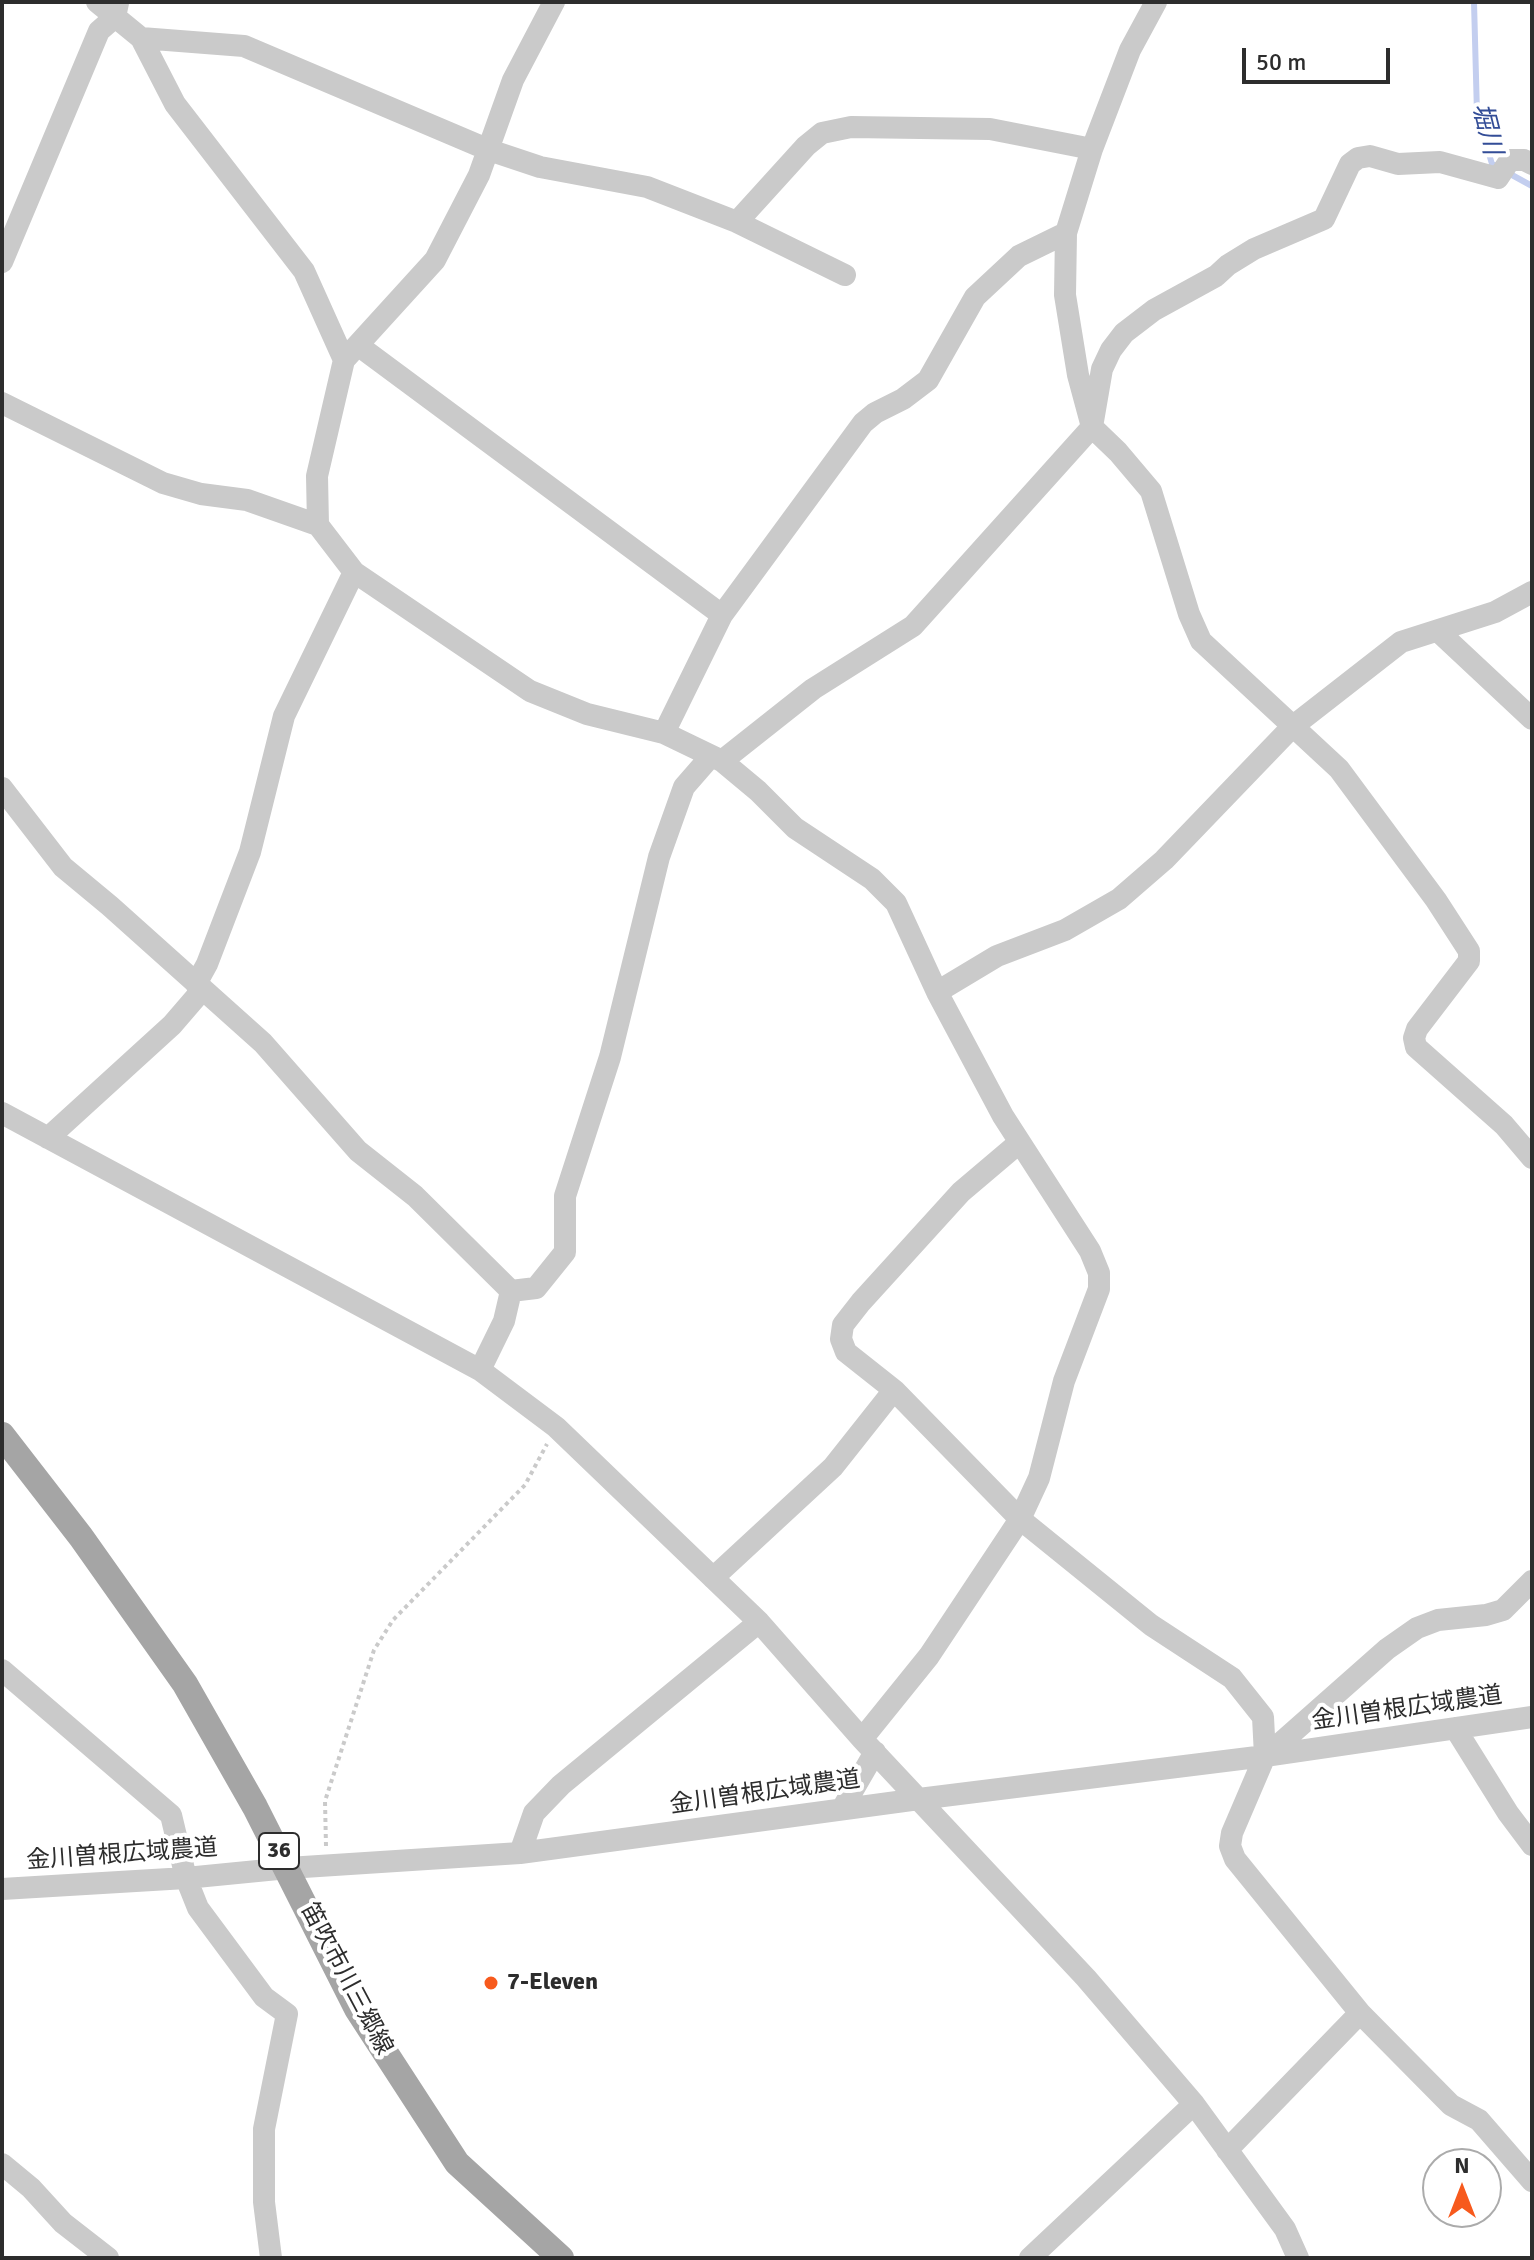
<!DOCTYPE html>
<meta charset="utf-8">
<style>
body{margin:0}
#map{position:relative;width:1534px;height:2260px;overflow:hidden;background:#fff;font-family:Signika,sans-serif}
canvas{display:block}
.frame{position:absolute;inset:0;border:4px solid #2d2d2d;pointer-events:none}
.north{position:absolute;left:1422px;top:2148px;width:80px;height:80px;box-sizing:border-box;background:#fff;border:2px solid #ababab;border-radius:50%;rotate:0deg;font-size:22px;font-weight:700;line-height:32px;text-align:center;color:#2d2d2d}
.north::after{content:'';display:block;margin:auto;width:28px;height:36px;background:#f75a1d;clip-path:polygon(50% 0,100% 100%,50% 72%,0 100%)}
.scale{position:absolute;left:1242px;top:48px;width:148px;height:36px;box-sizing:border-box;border:4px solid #2d2d2d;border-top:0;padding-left:10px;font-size:24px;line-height:28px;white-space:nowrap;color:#2d2d2d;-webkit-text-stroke:6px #fff;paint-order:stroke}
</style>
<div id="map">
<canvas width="1534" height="2260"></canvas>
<div class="frame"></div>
<div class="north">N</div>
<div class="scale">50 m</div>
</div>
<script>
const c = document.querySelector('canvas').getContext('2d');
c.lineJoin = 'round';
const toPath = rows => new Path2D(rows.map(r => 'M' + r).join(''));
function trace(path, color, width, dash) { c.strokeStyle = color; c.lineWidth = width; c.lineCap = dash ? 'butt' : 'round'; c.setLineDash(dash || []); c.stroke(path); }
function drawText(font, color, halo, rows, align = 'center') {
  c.font = font + ' Signika,"Noto Sans JP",sans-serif'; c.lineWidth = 8; c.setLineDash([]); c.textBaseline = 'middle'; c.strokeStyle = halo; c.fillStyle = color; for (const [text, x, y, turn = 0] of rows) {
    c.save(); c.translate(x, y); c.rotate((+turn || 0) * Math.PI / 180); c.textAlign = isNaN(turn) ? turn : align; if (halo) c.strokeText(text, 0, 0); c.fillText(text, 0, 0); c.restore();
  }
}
trace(toPath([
 [1474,2,1477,114,1492,164,1532,186]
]), '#c3ceef', 6);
trace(toPath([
 [326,1846,325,1801,374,1650,393,1620,525,1485,547,1444]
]), '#cacaca', 4, [4, 4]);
trace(toPath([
 [97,2,141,38,175,104,304,271,344,360],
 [1156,2,1130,50,1092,149,1066,233,1065,295,1078,375,1092,427,1118,452,1151,491,1189,614,1201,641,1339,769,1436,900,1469,951,1469,961,1417,1029,1414,1038,1416,1047,1504,1125,1532,1158],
 [141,38,244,46,489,150,540,167,647,187,737,222,806,146,822,133,851,127,990,129,1092,149],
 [737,222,845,275],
 [2,262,99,31,115,17,118,3],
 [359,346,722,615],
 [2,403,163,483,201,494,247,500,318,525,354,572,530,691,587,714,664,733,722,761,758,791,795,828,872,879,896,903,937,992,1003,1116,1090,1251,1099,1273,1099,1289,1064,1381,1039,1478,1020,1519,929,1656,862,1739],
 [318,525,317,476,344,360,435,260,479,175,513,80,554,2],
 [1439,632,1532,719],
 [664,733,722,615,863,423,875,413,903,399,928,380,975,297,1019,256,1066,233],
 [722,761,813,689,913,626,1092,427,1102,369,1111,350,1124,333,1154,310,1216,276,1228,265,1254,249,1324,219,1350,164,1358,158,1370,156,1398,164,1440,162,1498,178,1510,160,1524,160,1532,164],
 [2,788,63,867,110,906,263,1043,358,1151,415,1196,511,1291],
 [196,984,207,964,250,852,284,716,354,572],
 [937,992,997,956,1065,930,1119,899,1164,860,1292,727,1401,642,1495,612,1532,592],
 [2,1113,480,1370,556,1427,759,1622,862,1739,1086,1978,1194,2104,1285,2229,1298,2258],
 [48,1138,172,1025,203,989],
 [1020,1142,961,1192,861,1302,843,1325,841,1339,846,1352,894,1390,1020,1519,1151,1625,1232,1678,1263,1717,1265,1756,1232,1833,1230,1846,1235,1859,1360,2013,1451,2105,1479,2120,1532,2181],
 [511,1291,536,1288,565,1252,565,1196,610,1057,659,857,684,787,711,756],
 [480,1370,504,1321,511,1291],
 [713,1578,833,1467,894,1390],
 [2,1670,171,1815,186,1878,198,1908,264,1997,287,2014,264,2129,264,2202,271,2258],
 [1455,1728,1508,1813,1532,1845],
 [1266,1756,1387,1649,1417,1628,1438,1620,1486,1615,1503,1610,1532,1581],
 [842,1809,875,1752],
 [520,1853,534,1813,561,1785,759,1622],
 [2,1889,186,1878,288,1868,520,1853,919,1799,1265,1756,1532,1717],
 [1227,2150,1360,2013],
 [2,2164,31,2188,63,2223,108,2258],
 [1030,2258,1194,2104]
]), '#cacaca', 22);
trace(toPath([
 [2,1435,81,1537,185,1684,255,1807,357,2009,457,2163,561,2258]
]), '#a5a5a5', 26);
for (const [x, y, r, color] of [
 [491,1983,8,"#f75a1d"]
]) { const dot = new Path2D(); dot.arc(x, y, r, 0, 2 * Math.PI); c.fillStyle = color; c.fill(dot); trace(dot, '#fff', 3); }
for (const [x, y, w] of [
 [279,1851,40]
]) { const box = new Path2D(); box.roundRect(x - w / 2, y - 18, w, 36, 6); c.fillStyle = '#fff'; c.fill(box); trace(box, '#2d2d2d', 2); }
drawText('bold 22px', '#2d2d2d', null, [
 ["36",279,1851]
]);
drawText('24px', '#2d2d2d', '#fff', [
 ["金川曽根広域農道",1407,1709,-8],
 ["金川曽根広域農道",765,1793,-8],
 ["金川曽根広域農道",122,1855,-4],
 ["笛吹市川三郷線",346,1979,62]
]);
drawText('bold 24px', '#2d2d2d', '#fff', [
 ["7-Eleven",507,1983]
], 'left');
drawText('italic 26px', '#334d97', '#fff', [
 ["堀川",1486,129,76]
]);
</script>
